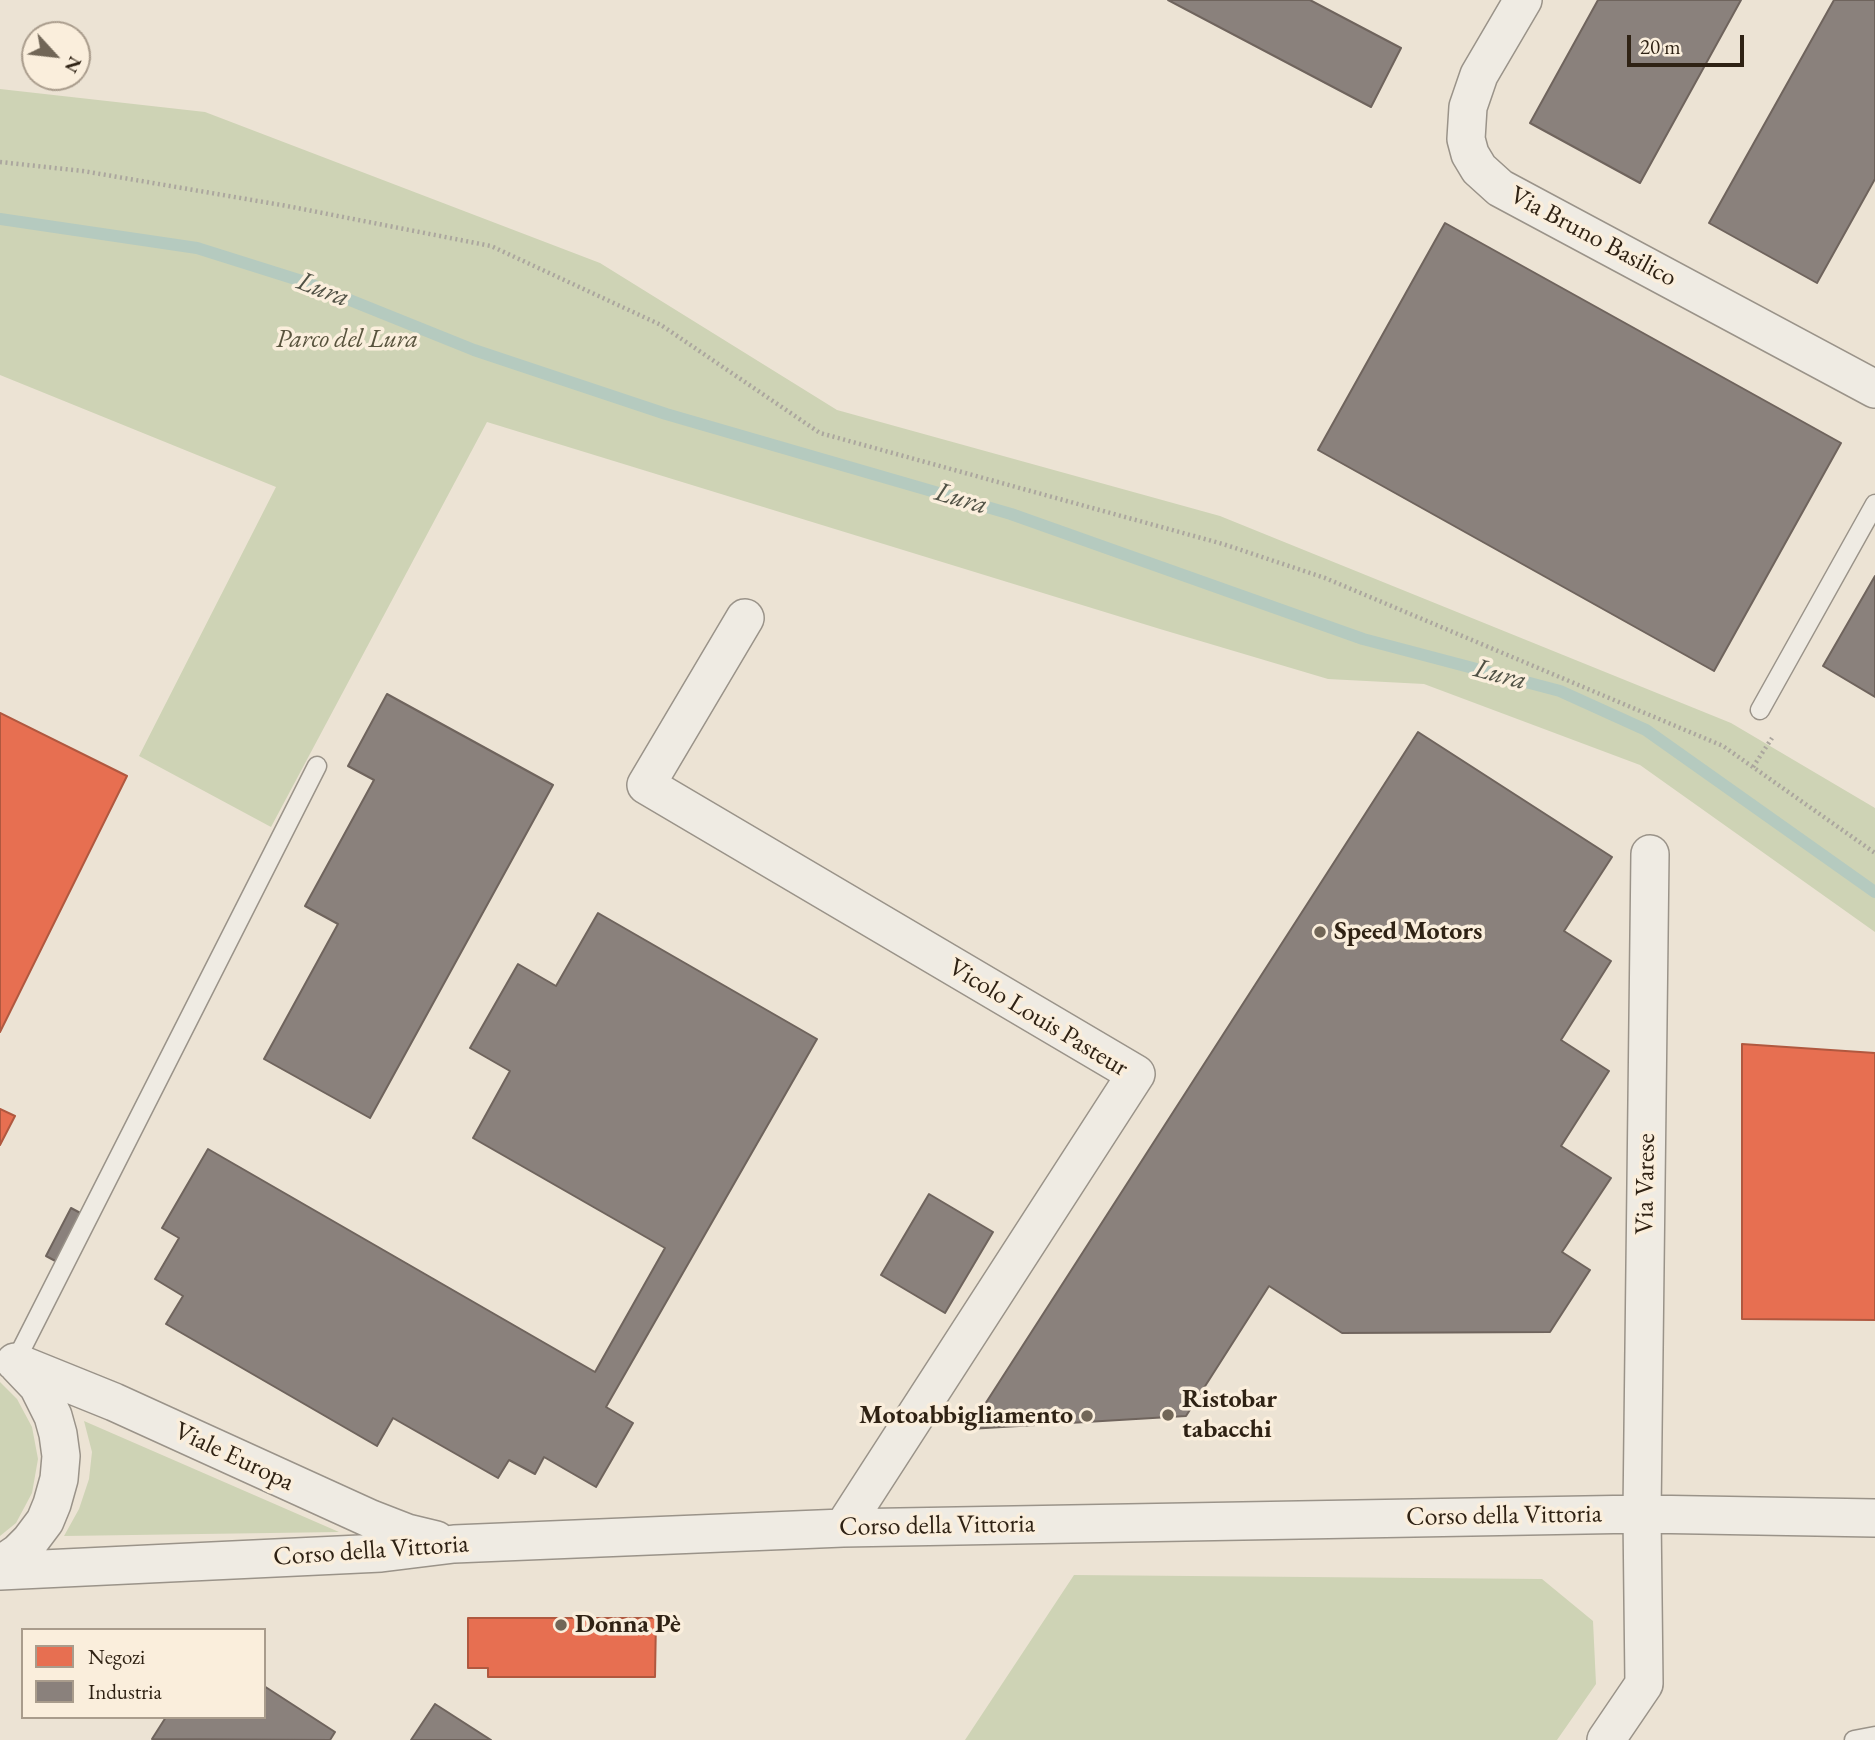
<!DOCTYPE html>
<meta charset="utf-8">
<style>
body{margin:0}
#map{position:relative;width:1875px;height:1740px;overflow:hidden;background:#ece3d4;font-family:"EB Garamond",serif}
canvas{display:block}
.legend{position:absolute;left:21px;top:1628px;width:245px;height:91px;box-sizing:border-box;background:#faeedc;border:2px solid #a99c8c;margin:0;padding:9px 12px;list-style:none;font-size:21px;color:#2f2214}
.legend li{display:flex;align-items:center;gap:14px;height:35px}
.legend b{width:35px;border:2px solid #a99c8c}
.north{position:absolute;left:21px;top:21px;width:70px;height:70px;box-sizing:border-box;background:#faeedc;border:2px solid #a99c8c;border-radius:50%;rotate:117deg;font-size:19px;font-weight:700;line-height:28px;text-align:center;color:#2f2214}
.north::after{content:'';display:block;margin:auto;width:24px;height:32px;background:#716657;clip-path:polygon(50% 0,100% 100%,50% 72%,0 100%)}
.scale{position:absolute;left:1627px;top:35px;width:117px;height:32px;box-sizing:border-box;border:4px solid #2f2214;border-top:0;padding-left:9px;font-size:21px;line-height:24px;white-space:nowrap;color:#2f2214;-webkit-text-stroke:5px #faeedc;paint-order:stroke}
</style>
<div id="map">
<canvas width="1875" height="1740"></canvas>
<ul class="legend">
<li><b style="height:19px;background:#e76f51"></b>Negozi</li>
<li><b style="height:19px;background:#8a817c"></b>Industria</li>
</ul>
<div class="north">N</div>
<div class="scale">20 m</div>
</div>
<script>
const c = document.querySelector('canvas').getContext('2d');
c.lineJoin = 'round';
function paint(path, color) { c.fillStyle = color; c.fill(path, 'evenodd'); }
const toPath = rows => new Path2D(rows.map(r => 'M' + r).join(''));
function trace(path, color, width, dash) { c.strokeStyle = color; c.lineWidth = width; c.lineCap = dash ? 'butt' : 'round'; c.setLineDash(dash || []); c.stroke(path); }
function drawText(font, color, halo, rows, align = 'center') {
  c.font = font + ' "EB Garamond",serif'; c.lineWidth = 7; c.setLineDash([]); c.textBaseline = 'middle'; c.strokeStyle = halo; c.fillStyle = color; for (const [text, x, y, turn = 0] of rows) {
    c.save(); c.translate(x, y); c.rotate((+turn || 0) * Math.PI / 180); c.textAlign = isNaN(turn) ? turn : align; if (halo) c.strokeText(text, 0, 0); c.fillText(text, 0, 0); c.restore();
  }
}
paint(toPath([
 [0,89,205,112,600,263,837,410,1220,516,1731,723,1875,808,1875,932,1640,765,1424,684,1328,679,1160,629,487,422,271,827,139,756,276,487,0,375],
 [0,1382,17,1399,32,1427,38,1459,32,1493,16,1523,0,1536],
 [84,1421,339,1532,64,1536,79,1509,89,1479,92,1452],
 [1074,1575,1542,1579,1593,1621,1596,1684,1557,1740,965,1740]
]), '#ced3b5');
const shops = toPath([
 [0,713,127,776,0,1032,0,713],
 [1742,1044,1875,1053,1875,1320,1742,1319,1742,1044],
 [0,1109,15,1116,0,1145,0,1109],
 [468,1618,656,1618,655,1677,488,1677,488,1668,468,1668,468,1618]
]);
paint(shops, '#e76f51');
trace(shops, '#b0583f', 2);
const industry = toPath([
 [1168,0,1310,0,1401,48,1371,107,1168,0],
 [1598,0,1741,0,1640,183,1530,123,1598,0],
 [1834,0,1875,0,1875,179,1817,283,1709,223,1834,0],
 [1445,223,1841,443,1714,671,1318,450,1445,223],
 [1875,576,1875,697,1823,666,1875,576],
 [387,694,553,785,370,1118,264,1059,338,924,305,906,374,780,348,766,387,694],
 [1418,732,1612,857,1564,931,1611,961,1561,1040,1609,1071,1561,1146,1611,1178,1562,1252,1590,1270,1550,1332,1342,1333,1269,1286,1186,1416,969,1429,1418,732],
 [598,913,817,1039,606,1407,633,1423,596,1487,544,1457,535,1474,509,1460,498,1478,393,1418,377,1446,166,1324,183,1296,155,1279,179,1238,162,1228,208,1149,595,1372,665,1248,473,1138,510,1071,470,1048,518,964,556,986,598,913],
 [929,1194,993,1232,945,1313,881,1275,929,1194],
 [71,1208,86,1216,61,1264,46,1256,71,1208],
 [264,1686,335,1732,330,1740,152,1739,166,1717,264,1717,264,1686],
 [435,1704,491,1740,411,1740,435,1704]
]);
paint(industry, '#8a817c');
trace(industry, '#6f645d', 2);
trace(toPath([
 [0,219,197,248,305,282,474,350,666,414,1011,514,1363,639,1560,691,1646,730,1875,892]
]), '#b5cabf', 12);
const service = toPath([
 [1760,710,1875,504],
 [15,1362,317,766],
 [1854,1740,1875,1736]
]);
const minor = toPath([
 [1523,0,1479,75,1468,107,1466,139,1470,154,1479,169,1500,188,1875,389],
 [745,618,646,785,1136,1074,843,1528],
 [15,1362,114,1402,371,1519,407,1533,436,1540],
 [0,1565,18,1553,30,1541,45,1521,52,1504,59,1479,61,1456,58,1434,53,1416,38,1386,18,1365],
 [0,1571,381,1553,454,1544,843,1528,1642,1514,1875,1518],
 [1606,1740,1644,1684,1642,1514,1650,854]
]);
trace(service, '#9a9389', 21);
trace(minor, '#9a9389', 40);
trace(toPath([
 [0,162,83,171,287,206,491,246,661,325,820,433,1223,544,1325,578,1723,746,1875,853],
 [1753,767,1772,738]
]), '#aba69e', 4.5, [2, 3.5]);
trace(service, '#efebe3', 18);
trace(minor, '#efebe3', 37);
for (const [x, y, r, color] of [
 [1320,932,7,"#716657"],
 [1168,1415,7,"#716657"],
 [1087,1416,7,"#716657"],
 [561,1625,7,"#716657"]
]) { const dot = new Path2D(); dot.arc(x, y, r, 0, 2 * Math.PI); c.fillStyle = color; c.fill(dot); trace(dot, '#faeedc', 2.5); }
drawText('26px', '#2f2214', '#faeedc', [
 ["Via Bruno Basilico",1593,237,28],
 ["Vicolo Louis Pasteur",1038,1018,31],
 ["Via Varese",1646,1184,-89],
 ["Viale Europa",234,1457,25],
 ["Corso della Vittoria",1504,1516,-1],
 ["Corso della Vittoria",937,1526,-1],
 ["Corso della Vittoria",371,1551,-4]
]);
drawText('italic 26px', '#58533d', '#faeedc', [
 ["Parco del Lura",347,340]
]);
drawText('bold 26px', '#2f2214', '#faeedc', [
 ["Speed Motors",1334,932],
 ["Ristobar",1182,1400],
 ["tabacchi",1182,1430],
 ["Motoabbigliamento",1073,1416,"right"],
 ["Donna Pè",575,1625]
], 'left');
drawText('italic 28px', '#505145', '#faeedc', [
 ["Lura",323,290,21],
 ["Lura",961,499,16],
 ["Lura",1500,675,15]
]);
</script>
